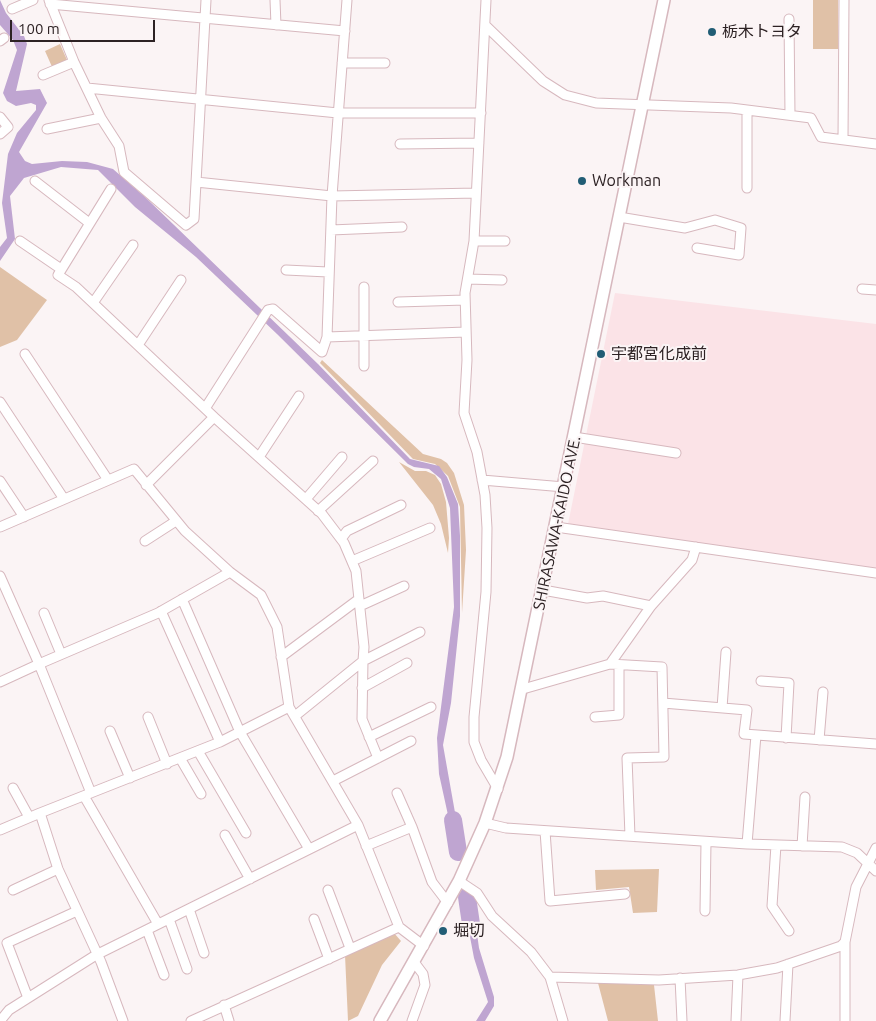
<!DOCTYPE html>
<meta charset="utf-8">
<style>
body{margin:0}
#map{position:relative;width:876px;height:1021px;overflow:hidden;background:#fbf4f5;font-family:Ubuntu,sans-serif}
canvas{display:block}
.scale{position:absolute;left:10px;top:20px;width:145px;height:22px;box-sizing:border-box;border:2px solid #2d2224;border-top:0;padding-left:6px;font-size:15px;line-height:18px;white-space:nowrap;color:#2d2224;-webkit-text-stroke:4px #fbf4f5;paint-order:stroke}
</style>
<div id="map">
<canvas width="876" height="1021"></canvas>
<div class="scale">100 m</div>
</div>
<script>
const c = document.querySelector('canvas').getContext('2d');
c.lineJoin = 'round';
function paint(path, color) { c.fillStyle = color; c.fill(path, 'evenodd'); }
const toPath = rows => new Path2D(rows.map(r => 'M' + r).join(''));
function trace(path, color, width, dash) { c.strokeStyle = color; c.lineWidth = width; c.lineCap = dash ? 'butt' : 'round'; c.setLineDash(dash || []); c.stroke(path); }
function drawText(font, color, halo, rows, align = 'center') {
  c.font = font + ' Ubuntu,"Noto Sans JP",sans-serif'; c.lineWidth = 4; c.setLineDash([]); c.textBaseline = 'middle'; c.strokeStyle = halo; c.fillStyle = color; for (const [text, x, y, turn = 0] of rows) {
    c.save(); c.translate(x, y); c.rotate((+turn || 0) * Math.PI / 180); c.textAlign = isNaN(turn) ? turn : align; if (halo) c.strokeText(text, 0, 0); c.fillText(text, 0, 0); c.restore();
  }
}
paint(toPath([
 [615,293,876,324,876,575,567,529]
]), '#fbe3e7');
paint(toPath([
 [813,0,838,0,838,49,813,49],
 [60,44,67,60,66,64,53,69,45,51],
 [0,267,47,300,17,340,0,347],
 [322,360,423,454,441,459,447,463,454,473,464,505,466,550,462,613,460,507,448,476,435,464,413,459,320,363],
 [399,462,415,471,426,471,435,475,441,484,446,502,449,538,448,553,441,524,433,505],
 [659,869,657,912,633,913,629,887,596,890,595,870],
 [394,933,401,941,382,965,358,1016,348,1021,345,955],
 [598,983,654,985,658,1021,608,1021]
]), '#e0c1a7');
paint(toPath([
 [0,0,6,13,24,36,27,44,16,91,40,89,47,103,19,152,25,161,32,164,62,161,87,162,113,169,145,197,318,364,410,459,439,466,447,477,458,504,460,536,460,616,451,703,443,745,459,835,455,847,439,774,437,738,454,607,450,508,441,479,429,469,414,467,408,464,277,334,196,257,135,207,98,170,61,167,24,178,10,196,15,239,0,261,0,247,7,238,2,203,8,154,17,133,36,110,36,105,31,103,16,106,7,101,3,93,17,50,13,40,0,25],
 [472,897,479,948,494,997,494,1006,485,1021,476,1021,488,1002,474,958,464,905]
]), '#bfa5d1');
trace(toPath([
 [453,820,458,852],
 [467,897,471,924]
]), '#bfa5d1', 18);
const minor = toPath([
 [49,0,74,62,101,118,119,146,124,172,186,225,194,219,206,0],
 [275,0,276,25],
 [486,0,474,241,465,293,467,360,464,413,477,452,485,495,487,528,486,592,474,717,474,742,481,760,498,789],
 [50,4,345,31],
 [12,9,33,0],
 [789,19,790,115],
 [486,26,543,81,565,95,596,103,731,108,811,118,821,137,876,144],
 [0,41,4,38],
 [342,63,385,63],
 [43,75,74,62],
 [87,88,338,113,481,113],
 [0,117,8,127,0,134],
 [47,129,101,118],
 [843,139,844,0],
 [400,144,479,143],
 [35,181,88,222],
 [196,182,332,196,476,193],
 [747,188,747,110],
 [111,189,58,275,76,287,214,417,322,514,344,543,356,571,364,647,363,661,295,716],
 [619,217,685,228,715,220,741,228,739,255,697,248],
 [331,230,402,227],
 [20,241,61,269],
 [474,241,505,241],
 [286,270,328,272],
 [468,279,502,280],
 [862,289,876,290],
 [398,302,465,300],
 [93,303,133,245],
 [327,337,466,332],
 [138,345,181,280],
 [25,354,108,480],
 [364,366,364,287],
 [0,402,64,499],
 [206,407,268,310,273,309,322,352,327,337,332,196,347,0],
 [574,437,676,453],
 [259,457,299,396],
 [482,480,564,487],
 [0,481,24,517],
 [146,485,214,417],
 [306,499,342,457],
 [318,511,373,461],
 [0,527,134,469,185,531,230,572,261,595,277,627,289,707,358,825,399,927,424,946],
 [556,527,876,573],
 [341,539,347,531,401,505],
 [145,541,176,521],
 [352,561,430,528],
 [0,576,39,664,158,613,230,572],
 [543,590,587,598,603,596,651,606],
 [182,599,240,732,309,849],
 [360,606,404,586],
 [161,611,220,742],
 [44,613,61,654],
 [281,657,359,599],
 [610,664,662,667,664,757,627,758,630,836],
 [761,681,789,683,786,738],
 [0,682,39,664,91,793],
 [362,688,407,663],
 [523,689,610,664,651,606,692,560,696,547],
 [663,703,747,710,744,734,876,744],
 [722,708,726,652],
 [148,717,167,764],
 [595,717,619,715,619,665],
 [110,731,130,778],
 [369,737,431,707],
 [819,740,823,692],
 [198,751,246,833],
 [180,758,201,794],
 [378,758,362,719,363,661,420,632],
 [333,781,411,741],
 [13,788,29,817],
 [397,793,412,827,432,882,448,903],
 [84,796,158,924],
 [485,823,506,828,747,844,842,847,857,853,876,871],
 [0,830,40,813],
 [545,831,550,901,625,894],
 [225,835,250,879],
 [747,844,756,735],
 [776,845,772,906,789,931],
 [366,846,412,827],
 [802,846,805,797],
 [459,881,477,893,492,916,531,952,550,977,659,980,738,975,777,968,841,946,845,942,856,887,876,848],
 [13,890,58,869],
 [328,890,350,948],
 [189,909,204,953],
 [705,911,706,842],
 [169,919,187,969],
 [314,919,329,959],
 [147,930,164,975],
 [550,977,563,1021],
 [680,978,682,1021],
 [28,998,7,943,77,911],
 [224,1005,229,1021],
 [0,1021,9,1010,96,955,358,825],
 [123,1021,101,962,58,869,40,813,220,742,289,707],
 [191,1021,399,927],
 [412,1021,425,985,423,974,414,962],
 [736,1021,738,975],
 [785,1021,788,964],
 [845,1021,845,942]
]);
const secondary = toPath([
 [380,1021,459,881,485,823,507,757,664,0]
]);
trace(minor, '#d7b8be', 11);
trace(secondary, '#d7b8be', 14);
trace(minor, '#fff', 9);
trace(secondary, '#fff', 11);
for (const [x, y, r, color] of [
 [712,32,5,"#215d75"],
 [582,181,5,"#215d75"],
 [601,354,5,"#215d75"],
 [443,931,5,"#215d75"]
]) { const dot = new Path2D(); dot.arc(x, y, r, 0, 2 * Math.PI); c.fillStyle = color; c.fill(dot); trace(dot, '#fbf4f5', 2); }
drawText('16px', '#2d2224', '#fbf4f5', [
 ["栃木トヨタ",722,32],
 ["Workman",592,181],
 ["宇都宮化成前",611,354],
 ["堀切",453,931]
], 'left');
drawText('16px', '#2d2224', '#fbf4f5', [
 ["SHIRASAWA-KAIDO AVE.",557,523,-78]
]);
</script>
